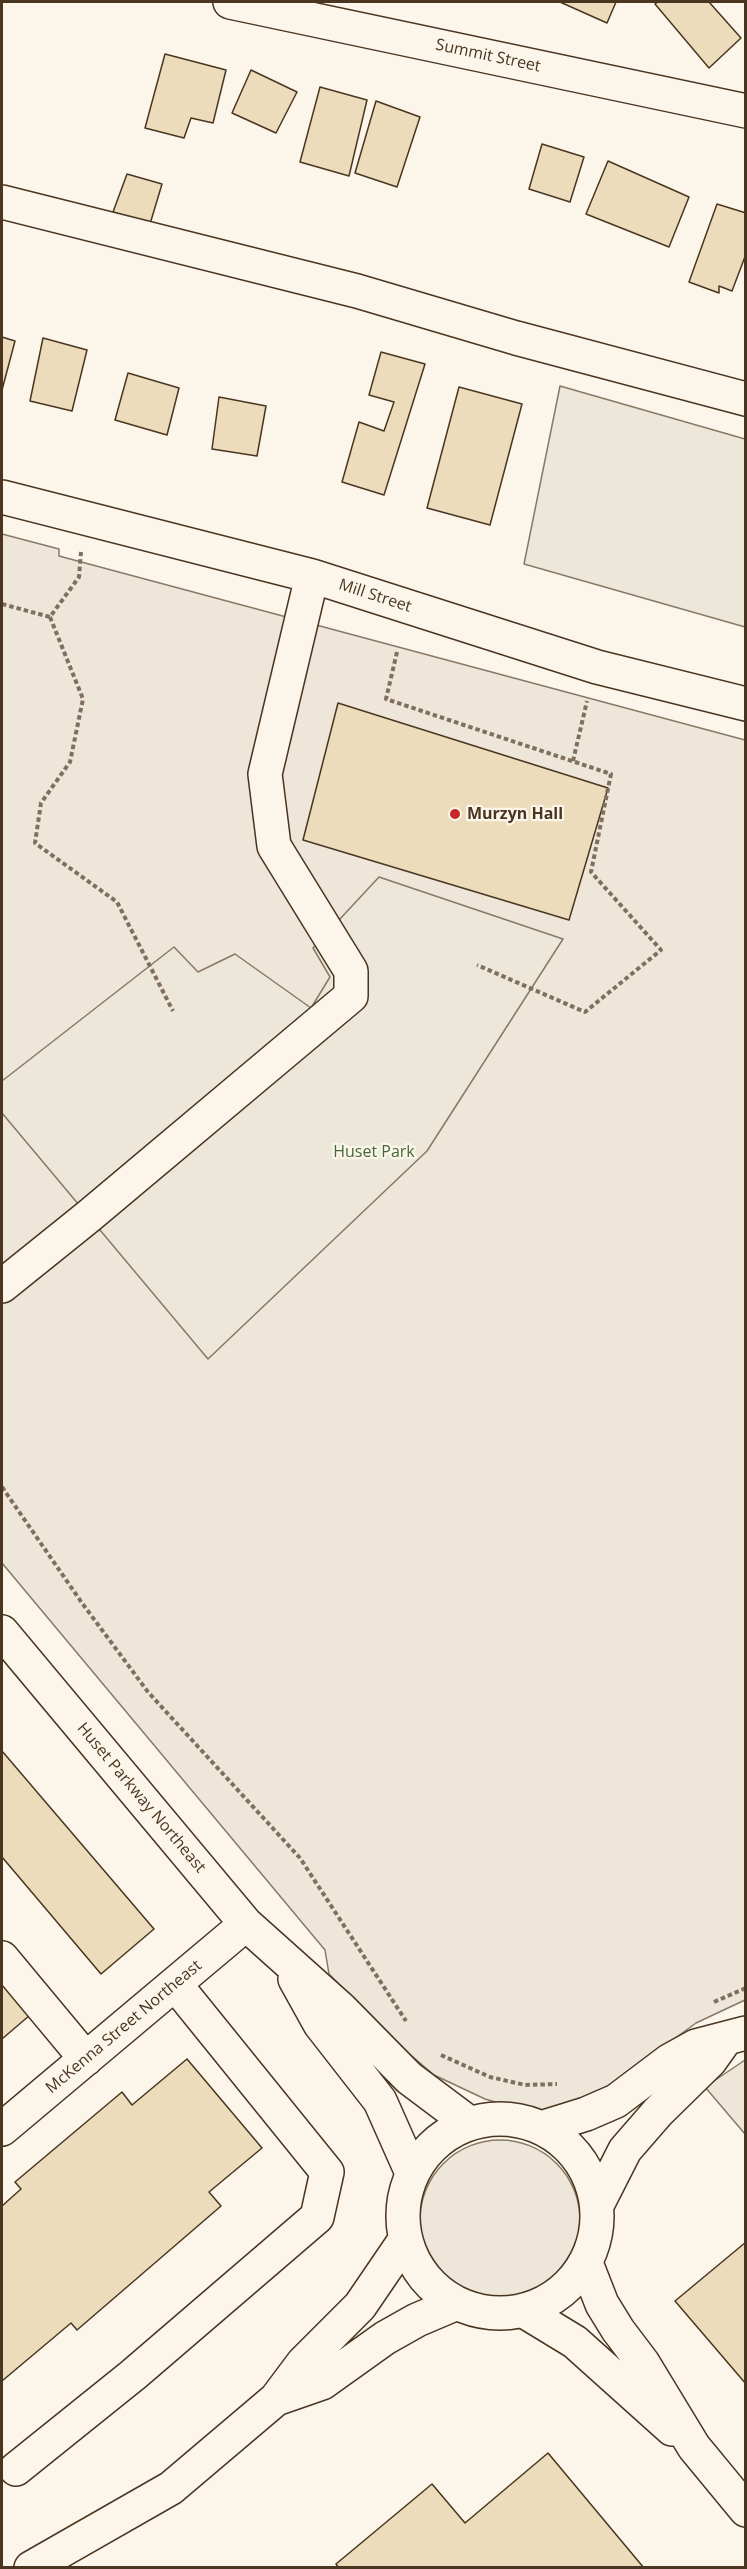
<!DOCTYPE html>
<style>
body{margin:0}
#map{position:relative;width:747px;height:2569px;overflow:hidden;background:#fbf6e9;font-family:"Open Sans",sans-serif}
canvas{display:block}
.frame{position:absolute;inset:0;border:3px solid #4a3520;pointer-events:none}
</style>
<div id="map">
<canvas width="747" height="2569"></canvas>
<div class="frame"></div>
</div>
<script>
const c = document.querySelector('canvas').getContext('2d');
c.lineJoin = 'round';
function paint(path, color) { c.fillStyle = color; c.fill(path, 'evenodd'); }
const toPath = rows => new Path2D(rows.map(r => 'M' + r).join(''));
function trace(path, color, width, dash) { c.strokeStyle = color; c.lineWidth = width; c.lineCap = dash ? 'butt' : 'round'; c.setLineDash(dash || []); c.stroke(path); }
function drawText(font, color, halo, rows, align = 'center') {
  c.font = font + ' "Open Sans",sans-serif'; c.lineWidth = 4.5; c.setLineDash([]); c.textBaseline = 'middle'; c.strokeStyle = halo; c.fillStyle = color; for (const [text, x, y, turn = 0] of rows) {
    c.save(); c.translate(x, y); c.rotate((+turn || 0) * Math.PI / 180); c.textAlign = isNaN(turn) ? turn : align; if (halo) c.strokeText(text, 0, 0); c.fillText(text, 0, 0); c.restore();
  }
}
const green = toPath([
 [2,534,59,549,59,556,745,740,745,2000,696,2023,599,2094,537,2114,485,2099,434,2075,399,2045,329,1974,325,1950,2,1563,2,534],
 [745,2060,745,2134,705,2087,745,2060],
 '420 2220a80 80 0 1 1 160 0a80 80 0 1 1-160 0Z'
]);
paint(green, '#ede6d9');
trace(green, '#887966', 1.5);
const parking = toPath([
 [560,386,745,439,745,627,524,564,560,386],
 [379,877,563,939,427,1151,208,1359,2,1113,2,1081,174,947,198,972,235,954,311,1008,330,977,313,948,379,877]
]);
paint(parking, '#ede7d9');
trace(parking, '#887966', 1.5);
const building = toPath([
 [560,2,616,2,607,23,560,2],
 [658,2,709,2,741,38,709,68,655,4,658,2],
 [165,54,226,70,213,123,191,118,184,138,145,128,165,54],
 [251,70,297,92,276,133,232,113,251,70],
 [320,87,367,100,349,176,300,162,320,87],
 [376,101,420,117,397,187,355,173,376,101],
 [542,144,584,157,570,202,529,189,542,144],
 [608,161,689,197,669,247,586,214,608,161],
 [127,174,162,184,150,224,113,212,127,174],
 [717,204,746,213,746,254,732,291,719,286,719,293,689,282,717,204],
 [2,337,15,341,2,390,2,337],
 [43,338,87,350,72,411,30,401,43,338],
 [381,352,425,364,384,495,342,482,359,422,384,431,394,402,369,395,381,352],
 [128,373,179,388,167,435,115,420,128,373],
 [459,387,522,404,490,525,427,508,459,387],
 [219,397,266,406,257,456,212,449,219,397],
 [338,703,608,788,569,920,303,840,338,703],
 [2,1751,154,1929,101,1974,2,1857,2,1751],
 [2,1981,30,2015,2,2039,2,1981],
 [187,2059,262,2148,209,2192,221,2206,77,2330,71,2323,2,2381,2,2206,21,2189,15,2182,122,2092,132,2105,187,2059],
 [746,2242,746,2384,675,2301,746,2242],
 [548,2453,644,2568,339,2568,336,2564,432,2484,465,2523,548,2453]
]);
paint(building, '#ecdcbc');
trace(building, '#4a3520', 1.5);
const minor = toPath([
 [230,2,746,111],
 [2,202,357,291,516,338,746,399],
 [2,497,312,576,597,667,746,704],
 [2,1286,89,1216,351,996,351,971,274,846,265,774,312,576],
 [2,1632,246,1924,341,2009,409,2078,469,2123],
 [2,1958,86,2059],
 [295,1979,320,2024,380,2101,412,2173],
 '403 2216a97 97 0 1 1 194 0a97 97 0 1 1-194 0Z',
 [541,2128,586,2114,616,2101,669,2061,696,2046,746,2033],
 [2,2129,246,1924],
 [597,2205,625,2150,658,2112,710,2061,725,2040],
 [586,2263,602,2304,618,2330,643,2363,694,2447,746,2510],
 [524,2311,575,2342,672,2429],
 [276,2399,322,2383,385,2338,417,2320,457,2303],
 [16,2469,133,2375,317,2217,327,2172,175,1984],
 [31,2568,171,2488,276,2399,303,2363,360,2306,405,2240]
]);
trace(minor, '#4a3520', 36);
trace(toPath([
 [2,604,50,617,79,577,81,552],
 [50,617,83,699,70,762,41,803,35,843,117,902,173,1011],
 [397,652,386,699,611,774,591,872,661,950,585,1012,477,965],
 [573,761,587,701],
 [2,1487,82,1603,148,1692,300,1858,406,2021],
 [714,2002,746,1988],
 [441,2055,490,2077,525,2085,557,2084]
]), '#7f6f5c', 4, [4.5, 3]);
trace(minor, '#fbf6e9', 33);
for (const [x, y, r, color] of [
 [455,814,6,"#c62828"]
]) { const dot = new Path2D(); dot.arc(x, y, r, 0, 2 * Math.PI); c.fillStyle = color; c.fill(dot); trace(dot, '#fbf6e9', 2); }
drawText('16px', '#4a3520', '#fbf6e9', [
 ["Summit Street",488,56,12],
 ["Mill Street",375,596,18],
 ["Huset Parkway Northeast",141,1798,50],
 ["McKenna Street Northeast",124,2027,-40]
]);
drawText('bold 16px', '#4a3520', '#fbf6e9', [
 ["Murzyn Hall",467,814]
], 'left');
drawText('16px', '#436837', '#fbf6e9', [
 ["Huset Park",374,1152]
]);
</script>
